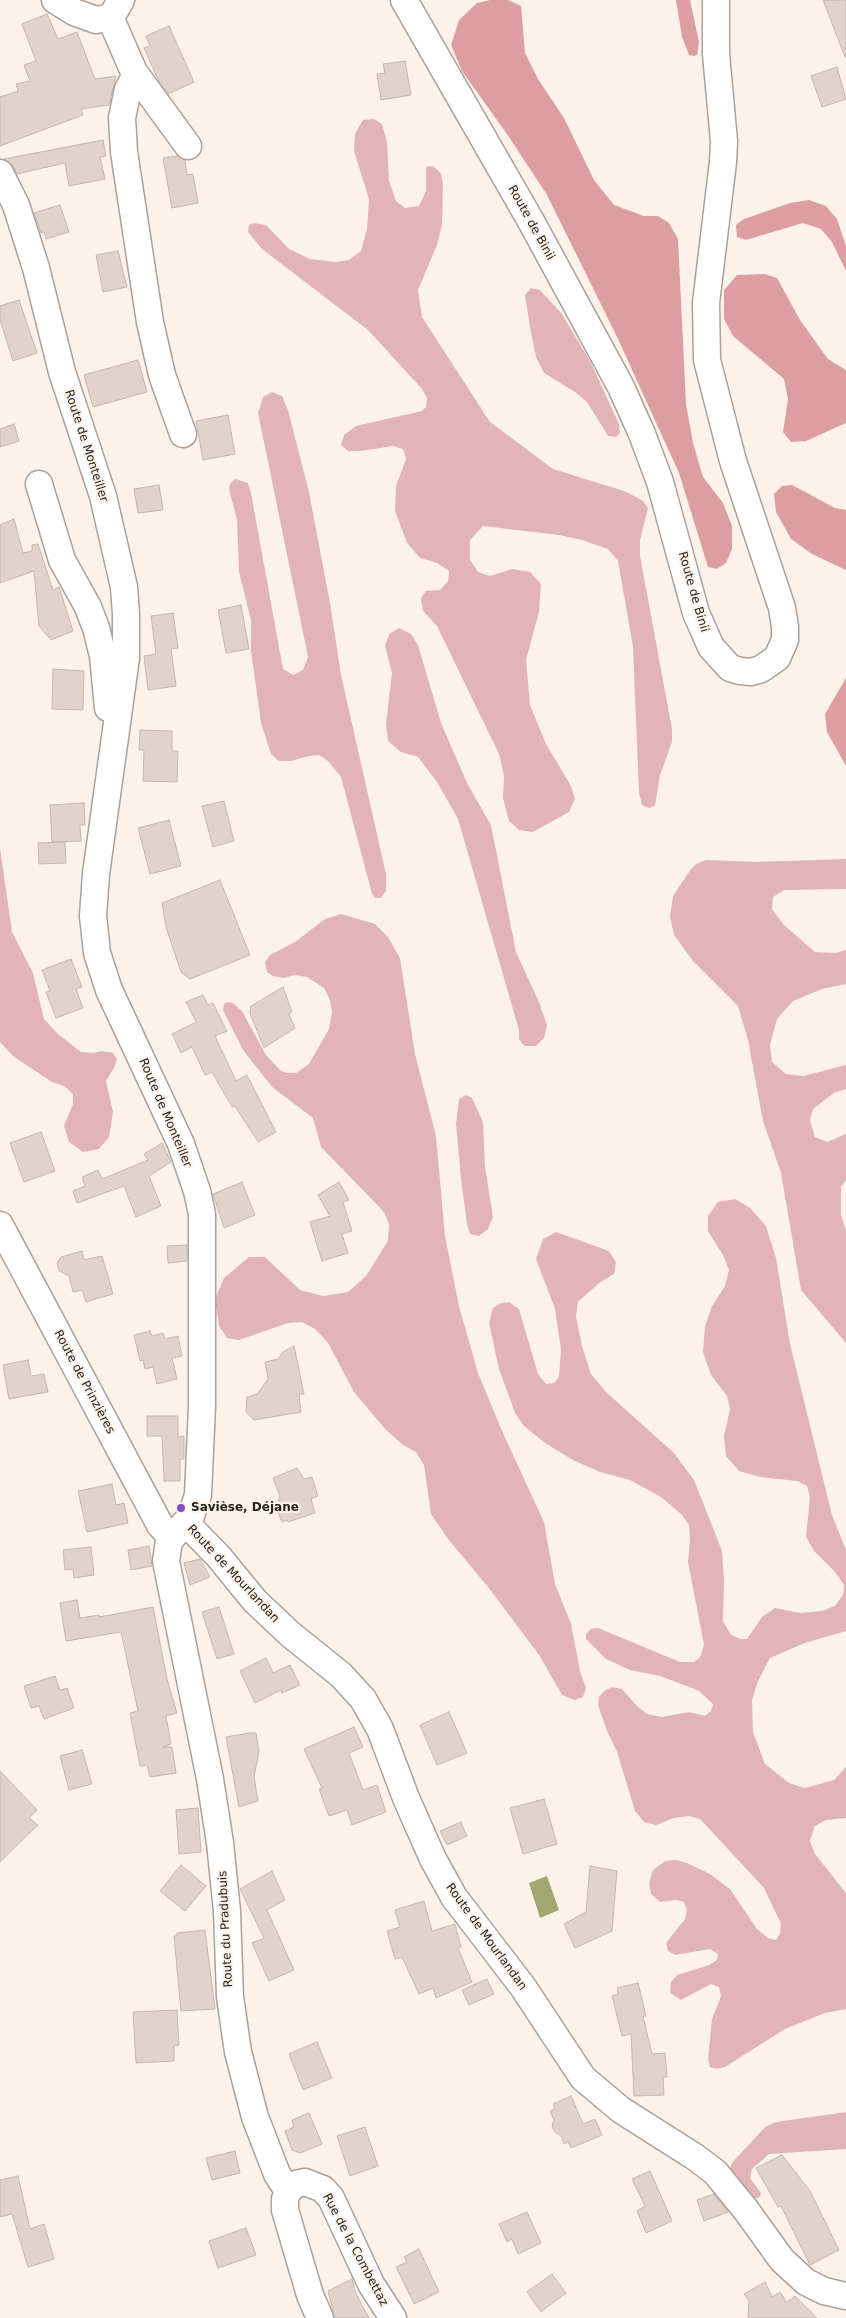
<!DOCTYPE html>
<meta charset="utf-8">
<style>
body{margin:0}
canvas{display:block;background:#fdf2e9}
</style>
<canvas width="846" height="2318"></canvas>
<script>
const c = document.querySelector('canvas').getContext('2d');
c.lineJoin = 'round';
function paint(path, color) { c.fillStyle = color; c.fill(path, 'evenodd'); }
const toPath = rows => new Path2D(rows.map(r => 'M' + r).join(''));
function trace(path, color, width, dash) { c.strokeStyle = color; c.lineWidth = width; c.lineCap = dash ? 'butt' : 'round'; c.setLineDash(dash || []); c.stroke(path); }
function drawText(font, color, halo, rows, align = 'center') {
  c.font = font + ' "DejaVu Sans",sans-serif'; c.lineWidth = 4; c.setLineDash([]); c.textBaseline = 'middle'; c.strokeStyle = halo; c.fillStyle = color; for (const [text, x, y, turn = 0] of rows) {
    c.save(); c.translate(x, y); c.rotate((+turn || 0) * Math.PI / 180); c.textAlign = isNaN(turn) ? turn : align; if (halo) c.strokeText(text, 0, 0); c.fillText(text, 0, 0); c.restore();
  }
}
paint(toPath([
 [374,119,382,124,387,142,389,181,396,201,405,208,419,206,426,191,426,167,433,166,441,173,443,185,442,225,437,245,418,290,422,317,490,422,553,469,624,491,642,500,648,508,640,540,640,556,672,729,672,742,660,775,655,806,649,808,642,805,639,793,633,647,618,561,608,549,582,540,559,535,483,526,470,540,470,560,478,572,490,576,512,569,530,572,541,584,539,612,526,660,530,705,546,744,571,786,575,799,569,812,533,832,519,830,509,821,503,798,504,776,499,754,437,626,423,611,421,598,426,591,440,590,448,581,449,571,437,563,420,558,407,543,395,511,396,486,406,459,403,449,393,446,361,451,348,451,341,445,344,435,356,426,422,411,426,407,427,398,422,389,368,330,262,249,248,232,249,225,254,223,266,225,289,249,310,259,336,262,349,260,361,251,367,229,369,199,354,151,355,134,363,120],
 [531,288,540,290,562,314,591,363,619,424,620,433,616,437,608,436,587,402,575,392,544,373,536,357,530,328,525,295],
 [272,392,282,396,288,410,309,492,330,603,341,675,386,874,386,891,381,898,375,898,372,894,341,777,328,761,319,755,309,756,291,761,279,761,271,754,261,723,251,651,251,620,239,572,237,520,229,489,230,484,235,479,248,483,251,493,283,669,293,675,303,670,308,657,258,413,263,397],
 [399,628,411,634,418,645,441,723,467,783,491,825,516,952,539,1002,547,1025,544,1038,536,1046,524,1046,519,1039,519,1030,458,819,437,782,418,757,401,752,388,741,386,724,392,673,385,646,389,634],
 [0,848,12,932,33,973,44,1019,58,1034,81,1052,94,1053,102,1051,113,1053,117,1059,114,1068,106,1081,113,1112,109,1137,99,1149,83,1152,69,1142,64,1126,73,1104,73,1094,64,1086,52,1082,14,1057,0,1042],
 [846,859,846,889,784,890,773,897,772,909,784,925,815,952,836,953,846,950,846,984,822,989,793,1001,777,1019,770,1045,772,1062,786,1074,803,1076,846,1065,846,1089,834,1093,813,1109,810,1120,815,1137,827,1142,846,1134,846,1180,841,1187,841,1215,846,1231,846,1343,801,1290,781,1173,763,1121,748,1040,738,1006,693,961,674,935,670,917,673,896,691,869,696,864,706,860,755,862],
 [341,914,375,924,388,937,400,958,415,1054,436,1136,445,1236,459,1306,478,1373,502,1431,544,1522,555,1584,571,1624,580,1671,586,1688,583,1697,575,1700,562,1695,539,1655,488,1587,448,1539,431,1514,424,1465,416,1452,403,1445,386,1430,354,1392,328,1343,315,1329,302,1322,288,1323,239,1340,227,1338,219,1326,215,1299,224,1278,249,1257,265,1257,300,1290,323,1296,348,1292,366,1276,388,1241,389,1224,384,1212,321,1147,313,1118,272,1087,243,1050,223,1010,224,1004,227,1002,233,1003,242,1011,266,1055,280,1070,286,1073,296,1073,309,1064,329,1029,332,1012,330,1000,324,988,307,977,294,975,284,978,273,976,267,972,265,962,270,955,295,942,325,919],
 [466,1095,472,1098,483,1122,485,1167,493,1217,488,1229,479,1236,470,1234,467,1224,461,1179,456,1124,459,1099],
 [735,1199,750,1208,766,1226,776,1258,790,1344,832,1515,846,1550,846,1631,805,1643,770,1658,758,1681,752,1700,753,1732,765,1764,789,1783,805,1788,834,1780,846,1767,846,1818,826,1820,815,1826,810,1841,815,1854,846,1893,846,2009,825,2013,785,2029,725,2067,716,2069,710,2067,708,2059,712,2019,721,1996,719,1987,711,1984,681,2000,670,1993,671,1982,677,1975,709,1965,717,1960,718,1954,710,1949,675,1955,668,1951,666,1943,685,1919,687,1910,684,1902,676,1900,660,1902,651,1894,649,1883,653,1870,665,1861,676,1860,687,1863,710,1874,730,1889,757,1929,768,1938,776,1940,780,1934,781,1924,764,1888,700,1819,689,1816,674,1818,656,1825,644,1822,635,1811,617,1752,607,1731,598,1705,599,1697,604,1691,612,1687,622,1689,638,1707,647,1714,662,1717,689,1712,705,1716,711,1711,713,1704,699,1691,684,1685,660,1676,630,1670,606,1659,586,1639,586,1634,591,1629,598,1628,680,1662,694,1662,700,1657,704,1645,688,1562,690,1539,689,1525,682,1515,661,1497,630,1480,600,1472,573,1460,545,1443,524,1426,515,1413,499,1369,489,1323,493,1308,501,1303,509,1302,519,1309,538,1374,546,1384,554,1383,559,1377,561,1350,555,1309,536,1259,543,1239,556,1232,609,1251,616,1262,614,1274,599,1283,578,1302,576,1316,582,1346,591,1374,606,1392,674,1453,694,1480,722,1551,724,1581,723,1621,731,1635,741,1639,747,1639,762,1617,775,1608,800,1613,822,1611,835,1606,843,1595,844,1585,835,1572,814,1551,806,1537,810,1497,807,1486,797,1481,760,1477,739,1471,726,1456,724,1436,730,1409,727,1396,711,1375,703,1352,705,1326,712,1306,725,1286,729,1270,723,1255,708,1231,708,1216,718,1202],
 [846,2112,846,2149,769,2154,752,2169,750,2178,761,2193,760,2197,755,2199,746,2193,730,2174,731,2164,765,2127,776,2122]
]), '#e1b5b7');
paint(toPath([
 [490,0,508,0,521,6,525,53,538,79,564,118,594,180,614,205,644,216,658,216,669,223,678,239,686,404,693,443,703,477,723,503,732,526,732,549,726,563,717,569,708,567,679,473,618,339,547,195,509,137,462,71,451,45,459,20,477,3],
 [676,0,690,0,699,42,697,55,694,56,689,55,682,37],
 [809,200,826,206,837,219,846,246,846,271,832,242,821,229,803,223,746,240,737,237,736,225,744,219,790,203],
 [765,274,777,278,800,320,828,359,846,370,846,423,806,441,791,442,783,432,788,399,784,379,733,336,724,319,724,290,737,275],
 [792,485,835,508,846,510,846,570,812,554,791,539,776,512,774,494,782,486],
 [846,678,846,766,827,732,825,714]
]), '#dd9ea2');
paint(toPath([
 [547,1876,559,1910,540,1918,529,1883]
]), '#a2a770');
const building = toPath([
 [823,0,846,0,846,57,845,57,823,0],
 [47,14,58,39,77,32,95,79,116,76,109,105,81,109,83,115,0,146,0,97,18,91,16,84,30,81,24,65,36,61,22,24,47,14],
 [169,26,194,82,168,94,158,79,144,48,150,46,146,36,169,26],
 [405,61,411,95,381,100,377,74,385,73,383,64,405,61],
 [837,67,846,99,822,107,811,76,837,67],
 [103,140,106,156,100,157,105,179,69,186,65,163,17,174,13,166,4,159,103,140],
 [177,156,185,160,187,175,193,174,198,203,172,208,163,158,177,156],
 [60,205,69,232,46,239,44,232,41,233,34,213,60,205],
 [118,251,127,287,103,292,96,255,118,251],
 [19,300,37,353,13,361,0,320,0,306,19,300],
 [138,360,147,392,93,407,84,375,138,360],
 [228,415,235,454,203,460,196,421,228,415],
 [14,424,19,441,0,447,0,429,14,424],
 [159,485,163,510,138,513,134,489,159,485],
 [14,519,23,553,32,551,32,545,38,544,53,590,59,587,73,631,51,640,39,626,34,571,0,583,0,525,14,519],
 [241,605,249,649,226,653,218,610,241,605],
 [173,613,178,648,171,649,176,686,148,690,144,656,156,654,151,616,173,613],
 [53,669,84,671,83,710,52,709,53,669],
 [140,730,172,731,172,751,178,751,177,782,143,781,144,750,139,750,140,730],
 [224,801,234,841,213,847,202,806,224,801],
 [84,803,85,825,80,825,81,841,52,842,50,805,84,803],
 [169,820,181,866,150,874,138,828,169,820],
 [65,842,66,863,39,864,38,843,65,842],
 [220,880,250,955,190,979,181,972,166,927,162,903,220,880],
 [71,959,82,987,76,989,83,1008,56,1018,46,992,50,991,42,970,71,959],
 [283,987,292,1012,289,1014,295,1028,264,1048,250,1013,251,1006,283,987],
 [203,995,208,1005,213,1003,227,1031,215,1036,236,1081,247,1075,276,1132,258,1142,235,1106,232,1107,212,1072,205,1075,192,1047,181,1053,172,1034,196,1022,186,1002,203,995],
 [41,1132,55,1171,24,1182,10,1143,41,1132],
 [162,1143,171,1162,149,1176,161,1206,136,1217,124,1186,77,1203,73,1191,85,1186,82,1177,98,1170,102,1179,148,1160,144,1154,162,1143],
 [242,1182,255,1215,224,1228,213,1194,242,1182],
 [339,1182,349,1200,343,1202,352,1231,342,1234,348,1253,322,1261,310,1222,330,1216,318,1195,339,1182],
 [187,1245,187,1261,168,1263,167,1246,187,1245],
 [82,1251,84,1260,102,1256,113,1294,86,1302,82,1290,73,1292,69,1276,59,1271,57,1263,61,1257,82,1251],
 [150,1331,152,1336,163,1333,165,1339,178,1336,182,1356,172,1358,177,1379,157,1384,153,1367,145,1369,143,1360,140,1361,134,1335,150,1331],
 [294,1346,304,1394,299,1394,301,1412,254,1420,246,1412,247,1397,257,1394,268,1379,265,1362,278,1359,283,1352,294,1346],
 [28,1360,31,1376,44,1374,48,1392,9,1399,3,1365,28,1360],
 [147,1416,178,1416,178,1437,184,1436,184,1459,180,1459,180,1481,164,1481,162,1436,147,1436,147,1416],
 [297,1468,304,1479,312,1477,318,1496,311,1499,315,1513,288,1522,287,1520,282,1522,276,1507,280,1496,273,1478,297,1468],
 [112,1484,116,1505,124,1503,128,1523,87,1532,78,1491,112,1484],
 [149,1546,152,1566,131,1570,128,1550,149,1546],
 [91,1547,94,1575,74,1578,73,1569,65,1570,63,1550,91,1547],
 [200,1559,210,1577,190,1585,184,1563,200,1559],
 [77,1600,80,1618,99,1615,99,1617,153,1607,167,1679,177,1713,166,1716,171,1744,163,1747,172,1747,176,1773,150,1777,147,1765,140,1766,130,1713,138,1711,121,1632,66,1641,60,1603,77,1600],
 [219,1607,234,1654,217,1659,202,1612,219,1607],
 [266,1658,273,1673,290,1665,300,1685,282,1693,281,1690,255,1703,240,1671,266,1658],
 [55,1676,60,1690,67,1688,74,1708,44,1719,39,1706,31,1708,24,1686,55,1676],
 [449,1712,467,1753,437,1765,420,1725,449,1712],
 [354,1727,363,1747,349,1753,363,1790,377,1785,386,1812,352,1825,347,1810,329,1816,319,1789,322,1788,304,1749,354,1727],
 [249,1733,256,1733,259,1752,254,1777,258,1801,239,1807,226,1737,249,1733],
 [82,1750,92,1784,69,1790,60,1756,82,1750],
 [0,1771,37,1810,29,1818,38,1825,0,1862,0,1771],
 [544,1799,557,1844,523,1854,510,1808,544,1799],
 [198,1808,201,1852,179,1854,176,1810,198,1808],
 [461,1822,467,1836,447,1845,440,1831,461,1822],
 [181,1865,206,1886,185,1911,160,1891,181,1865],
 [590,1866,617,1871,612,1931,575,1948,564,1924,586,1912,590,1866],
 [272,1871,285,1900,267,1910,294,1970,269,1981,252,1943,264,1938,240,1889,272,1871],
 [424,1901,432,1931,455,1924,461,1947,458,1948,472,1982,436,1998,433,1988,419,1994,402,1957,395,1959,387,1931,400,1927,395,1910,424,1901],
 [205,1930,215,2009,181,2011,174,1936,177,1936,177,1933,205,1930],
 [487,1979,494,1994,469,2005,462,1990,487,1979],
 [638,1983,646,2016,643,2016,652,2054,665,2053,667,2077,663,2077,664,2095,634,2096,631,2034,622,2036,612,1996,618,1994,617,1988,638,1983],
 [177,2010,179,2045,174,2046,174,2061,136,2063,133,2012,177,2010],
 [317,2042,332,2078,303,2090,289,2054,317,2042],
 [571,2096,583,2124,595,2119,602,2135,571,2148,568,2142,564,2144,561,2136,555,2132,552,2126,554,2120,550,2111,555,2109,553,2104,571,2096],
 [309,2113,322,2144,300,2153,292,2150,285,2131,294,2127,292,2120,309,2113],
 [365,2127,378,2166,350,2176,337,2136,365,2127],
 [235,2151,240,2173,212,2180,206,2158,235,2151],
 [782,2155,810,2191,839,2250,810,2265,781,2206,778,2207,756,2168,782,2155],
 [650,2171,672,2221,646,2233,637,2211,645,2206,632,2179,650,2171],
 [18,2176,30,2229,44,2224,54,2259,28,2267,12,2214,0,2217,0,2180,18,2176],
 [714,2194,728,2212,704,2221,697,2200,714,2194],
 [527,2212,541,2243,518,2254,512,2239,507,2242,499,2224,527,2212],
 [246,2228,256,2255,218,2268,209,2241,246,2228],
 [419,2249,439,2292,414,2304,396,2267,407,2262,404,2257,419,2249],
 [552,2274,566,2293,541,2312,527,2292,552,2274],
 [352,2279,356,2294,369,2318,335,2318,328,2291,352,2279],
 [765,2282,772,2297,780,2292,787,2302,795,2296,817,2318,748,2318,749,2301,744,2294,765,2282]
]);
paint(building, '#e0d2cd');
trace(building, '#c4b7b2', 1);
const minor = toPath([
 [55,0,74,12,96,20,107,18,113,14,121,0],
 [404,0,532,223,621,387,642,434,660,482,696,613,711,647,730,668,740,671,751,672,761,669,777,658,785,640,785,627,782,608,733,461,707,360,706,303,723,162,724,141,716,54,716,0],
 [110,17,134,72,188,146],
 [136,75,128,89,122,118,124,152,150,322,162,375,183,434],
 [0,173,16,205,36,268,62,372,103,496,124,587,126,614,126,658,96,874,93,916,95,934,97,953,109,990,181,1144,197,1191,202,1214,202,1406,198,1495,191,1516,169,1541,166,1561,210,1779,220,1843,227,1911,230,1997,238,2052,255,2117,277,2174,288,2191],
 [39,484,62,560,88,607,96,628,103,656,108,708],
 [0,1225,160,1525,171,1537],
 [186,1523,219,1557,255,1601,290,1634,341,1675,363,1699,380,1729,406,1798,433,1859,454,1897,523,1987,583,2078,621,2110,695,2157,715,2172,746,2210,782,2260,806,2282,824,2291,846,2296],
 [320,2318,310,2295,285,2210,285,2199,288,2191,296,2184,305,2182,323,2189,331,2198,371,2284,393,2318]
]);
trace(minor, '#aba198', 29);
trace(minor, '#fff', 26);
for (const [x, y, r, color] of [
 [181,1508,5,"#844dc4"]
]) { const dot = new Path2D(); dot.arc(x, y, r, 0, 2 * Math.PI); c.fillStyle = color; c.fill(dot); trace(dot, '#fdf2e9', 2); }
drawText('12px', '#272320', '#fdf2e9', [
 ["Route de Binii",531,223,61],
 ["Route de Monteiller",86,446,72],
 ["Route de Binii",693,592,74],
 ["Route de Monteiller",165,1113,67],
 ["Route de Prinzières",84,1382,62],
 ["Route de Mourlandan",233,1574,47],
 ["Route du Pradubuis",226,1929,-93],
 ["Route de Mourlandan",486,1937,54],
 ["Rue de la Combettaz",355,2250,62]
]);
drawText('bold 12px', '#272320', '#fdf2e9', [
 ["Savièse, Déjane",191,1508]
], 'left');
</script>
